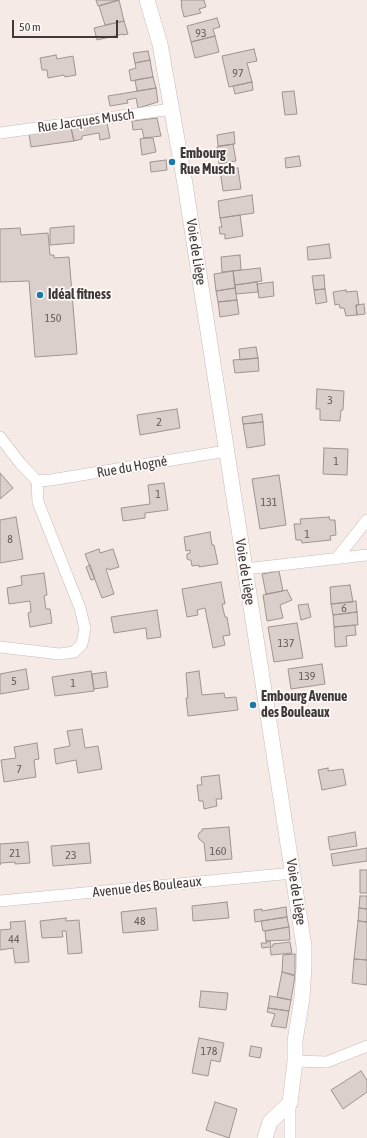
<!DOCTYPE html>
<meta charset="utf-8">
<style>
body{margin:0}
#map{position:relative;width:367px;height:1138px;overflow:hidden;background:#f6eae6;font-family:"Asap Condensed",sans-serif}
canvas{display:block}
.scale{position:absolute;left:12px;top:20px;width:106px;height:18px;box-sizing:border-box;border:2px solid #3f3a39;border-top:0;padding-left:5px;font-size:12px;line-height:14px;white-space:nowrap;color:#3f3a39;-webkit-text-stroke:3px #fdf9f7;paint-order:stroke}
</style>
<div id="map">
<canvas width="367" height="1138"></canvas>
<div class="scale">50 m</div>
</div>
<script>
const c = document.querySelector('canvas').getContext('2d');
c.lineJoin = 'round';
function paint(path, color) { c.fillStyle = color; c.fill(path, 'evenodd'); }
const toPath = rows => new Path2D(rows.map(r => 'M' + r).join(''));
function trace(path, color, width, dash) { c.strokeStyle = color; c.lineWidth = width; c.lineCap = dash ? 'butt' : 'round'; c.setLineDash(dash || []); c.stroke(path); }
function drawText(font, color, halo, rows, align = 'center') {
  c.font = font + ' "Asap Condensed",sans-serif'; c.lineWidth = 3.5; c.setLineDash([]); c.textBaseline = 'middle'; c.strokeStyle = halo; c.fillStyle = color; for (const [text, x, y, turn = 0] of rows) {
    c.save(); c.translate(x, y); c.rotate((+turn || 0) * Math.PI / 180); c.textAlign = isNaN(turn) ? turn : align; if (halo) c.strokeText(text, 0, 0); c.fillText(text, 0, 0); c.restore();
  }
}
const building = toPath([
 [96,0,119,0,98,6,96,0],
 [119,0,124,21,105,25,99,6,119,0],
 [181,0,204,0,206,7,199,9,201,13,184,17,181,5,182,5,181,0],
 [217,18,220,27,213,29,215,36,191,42,187,26,217,18],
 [124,21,128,34,123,35,123,34,97,40,94,28,124,21],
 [215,36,219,52,195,58,191,42,215,36],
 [254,49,257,61,247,63,252,82,229,87,222,56,254,49],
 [148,51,150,60,135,63,133,53,148,51],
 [56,55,57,59,73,56,76,75,65,77,64,75,48,78,47,70,42,70,40,58,56,55],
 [150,60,153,77,131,81,129,70,136,68,135,63,150,60],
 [153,77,156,88,137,91,135,80,153,77],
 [252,82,253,90,235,94,233,86,252,82],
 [156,88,158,102,138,108,136,98,127,100,128,103,110,106,108,96,156,88],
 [294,91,297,114,285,115,282,92,294,91],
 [157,118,161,136,144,138,142,129,133,130,132,121,157,118],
 [107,123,110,138,100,140,99,133,82,136,82,139,74,141,71,128,107,123],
 [71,128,74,141,31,147,29,134,71,128],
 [234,132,235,144,218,146,217,135,234,132],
 [144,138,153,138,156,152,142,155,140,139,144,138],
 [233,144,236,161,219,164,217,147,233,144],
 [299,156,301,166,286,168,285,158,299,156],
 [166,160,167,170,151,172,150,162,166,160],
 [238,168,241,189,223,191,220,170,238,168],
 [252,195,254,213,220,218,218,201,252,195],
 [240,215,243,236,225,239,225,234,220,234,219,227,222,227,220,218,240,215],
 [74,226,74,243,50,245,50,228,74,226],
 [20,228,21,235,48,233,50,255,54,255,54,258,69,257,77,354,35,357,29,281,0,282,0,229,20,228],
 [329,244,331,258,308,260,307,247,329,244],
 [240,255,241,270,222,272,221,257,240,255],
 [260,268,262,281,235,285,233,271,260,268],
 [233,271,235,288,216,291,214,274,233,271],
 [324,275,325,289,314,290,312,276,324,275],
 [257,282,258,292,236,294,235,285,257,282],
 [273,282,274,296,259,298,257,284,273,282],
 [235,288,237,300,218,302,216,291,235,288],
 [325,289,327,302,316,304,314,290,325,289],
 [346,290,346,292,357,291,359,305,356,305,357,315,346,316,344,308,340,308,339,304,335,305,333,292,346,290],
 [237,300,239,314,220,317,218,302,237,300],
 [364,304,365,314,357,315,356,305,364,304],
 [256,347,258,358,240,360,239,349,256,347],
 [258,358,259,371,235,373,233,360,258,358],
 [317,389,344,391,343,410,341,410,340,421,320,420,320,409,316,409,317,389],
 [177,409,180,428,140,435,137,415,177,409],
 [262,414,263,422,243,424,242,417,262,414],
 [263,422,265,445,247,448,243,424,263,422],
 [324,448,348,449,347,475,323,474,324,448],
 [0,473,13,488,0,499,0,473],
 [279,475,286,525,260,529,252,479,279,475],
 [164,483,168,510,145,513,145,518,123,521,121,508,150,504,148,485,164,483],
 [16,517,23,559,0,563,0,520,16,517],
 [329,517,330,520,335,520,336,535,330,536,331,540,302,543,301,540,296,540,294,524,301,524,300,519,329,517],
 [210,532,212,545,214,545,218,564,199,567,199,565,192,566,191,560,189,560,187,559,187,554,190,553,190,550,186,551,184,537,210,532],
 [99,549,100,553,113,549,119,567,109,570,108,568,106,569,114,594,102,598,85,554,99,549],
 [90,565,95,579,91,580,86,567,90,565],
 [279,571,283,591,266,594,262,574,279,571],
 [44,573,47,595,44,596,46,609,50,609,52,623,30,627,28,613,31,612,30,601,9,604,7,588,22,585,21,576,44,573],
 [221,582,225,604,222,604,225,617,227,617,230,635,223,636,225,645,213,648,205,608,197,610,198,615,187,617,182,589,221,582],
 [350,585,353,602,331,604,330,587,350,585],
 [287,590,292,600,280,605,283,618,267,621,263,595,287,590],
 [356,601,357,612,333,615,331,604,356,601],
 [308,604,311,617,301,620,298,605,308,604],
 [157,610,161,637,147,639,146,628,114,633,111,617,157,610],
 [357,612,358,625,334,627,333,615,357,612],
 [297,623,303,658,274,662,268,627,297,623],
 [355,625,356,635,346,636,347,646,335,647,334,627,355,625],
 [322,664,325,684,291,689,288,669,322,664],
 [26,669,29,689,0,694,0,674,26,669],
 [91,671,94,691,55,696,52,677,91,671],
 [199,671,202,695,224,693,225,698,236,697,238,710,188,716,186,698,188,698,186,673,199,671],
 [106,672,108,687,94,689,92,674,106,672],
 [82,729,85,748,98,746,102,769,78,773,76,760,56,764,54,749,70,746,67,731,82,729],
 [37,743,39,759,34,760,36,777,4,782,1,760,16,758,14,747,37,743],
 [328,768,328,771,343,769,346,785,322,790,318,770,328,768],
 [219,775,222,799,216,799,217,806,204,809,203,801,199,801,197,785,202,785,201,777,219,775],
 [229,827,232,859,206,861,204,843,199,839,198,836,199,833,202,831,202,829,229,827],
 [355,832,357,846,330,850,328,837,355,832],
 [28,842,30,863,15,864,15,862,1,863,0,865,0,844,28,842],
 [89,843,91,863,53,866,51,846,89,843],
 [367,848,367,861,333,866,331,854,367,848],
 [360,870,367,870,367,893,360,893,360,870],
 [360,896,367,896,367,909,359,908,360,896],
 [227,902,229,918,193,921,192,906,227,902],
 [286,907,287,917,255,922,254,910,262,909,262,911,286,907],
 [156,908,158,930,123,933,121,912,156,908],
 [359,908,367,909,367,922,358,921,359,908],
 [287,917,289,927,263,931,261,921,287,917],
 [66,918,66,921,79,920,82,953,68,954,66,931,62,931,63,937,42,938,40,921,66,918],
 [25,921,29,962,15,963,13,948,0,950,0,930,11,929,10,922,25,921],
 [358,921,367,922,367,960,354,959,358,921],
 [289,927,290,940,266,941,265,931,289,927],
 [266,941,270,941,271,947,273,946,273,944,290,942,292,953,271,955,270,947,262,948,261,943,267,943,266,941],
 [295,954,295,975,282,972,283,955,295,954],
 [354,959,367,960,367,985,352,983,354,959],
 [282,972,295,976,291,1000,277,997,282,972],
 [201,991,228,993,226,1010,199,1007,201,991],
 [270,996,291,1000,289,1011,268,1008,270,996],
 [268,1008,289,1011,286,1028,271,1026,275,1014,267,1012,268,1008],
 [199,1038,224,1043,220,1062,211,1060,208,1076,192,1073,199,1038],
 [251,1046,262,1048,260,1058,249,1056,251,1046],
 [361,1071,367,1080,367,1092,343,1109,331,1090,361,1071],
 [215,1102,237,1109,229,1138,206,1130,215,1102]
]);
paint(building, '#dbcfcc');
trace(building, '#9f9491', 1);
const street = toPath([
 [0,133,172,109],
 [0,437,20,463,37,481,51,480,226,451],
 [337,558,367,520],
 [245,569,367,555],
 [0,647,59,654,74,652,82,644,85,629,80,608,38,502,37,481],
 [0,901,293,873],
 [295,1061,327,1062,367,1046],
 [290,1138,290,1103]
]);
const secondary = toPath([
 [147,0,160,44,185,184,304,946,304,966,302,998,295,1041,295,1061,290,1103,270,1122,265,1138]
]);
trace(street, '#c7bbb8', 12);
trace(secondary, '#c7bbb8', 16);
trace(street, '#fff', 11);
trace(secondary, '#fff', 15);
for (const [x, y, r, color] of [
 [172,162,4,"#1f79a7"],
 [40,295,4,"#1f79a7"],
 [253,705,4,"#1f79a7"]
]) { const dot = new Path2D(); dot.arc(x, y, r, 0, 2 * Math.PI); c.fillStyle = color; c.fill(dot); trace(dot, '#fdf9f7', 1.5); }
drawText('12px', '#665f5e', null, [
 ["93",201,33],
 ["97",238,73],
 ["150",53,318],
 ["3",330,400],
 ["2",159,422],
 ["1",336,461],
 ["1",158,494],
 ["131",269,502],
 ["1",307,534],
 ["8",10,539],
 ["6",344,608],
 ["137",286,643],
 ["139",307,676],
 ["5",14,681],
 ["1",73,683],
 ["7",19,769],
 ["160",218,851],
 ["21",15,853],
 ["23",71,855],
 ["48",140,921],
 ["44",14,939],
 ["178",209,1051]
]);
drawText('14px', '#3f3a39', '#fdf9f7', [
 ["Rue Jacques Musch",86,121,-8],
 ["Voie de Liège",196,252,81],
 ["Rue du Hogné",132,467,-10],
 ["Voie de Liège",245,572,81],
 ["Avenue des Bouleaux",147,887,-6],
 ["Voie de Liège",296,892,81]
]);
drawText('bold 14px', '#3f3a39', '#fdf9f7', [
 ["Embourg",180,154],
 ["Rue Musch",180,170],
 ["Idéal fitness",48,295],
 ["Embourg Avenue",261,697],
 ["des Bouleaux",261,713]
], 'left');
</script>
